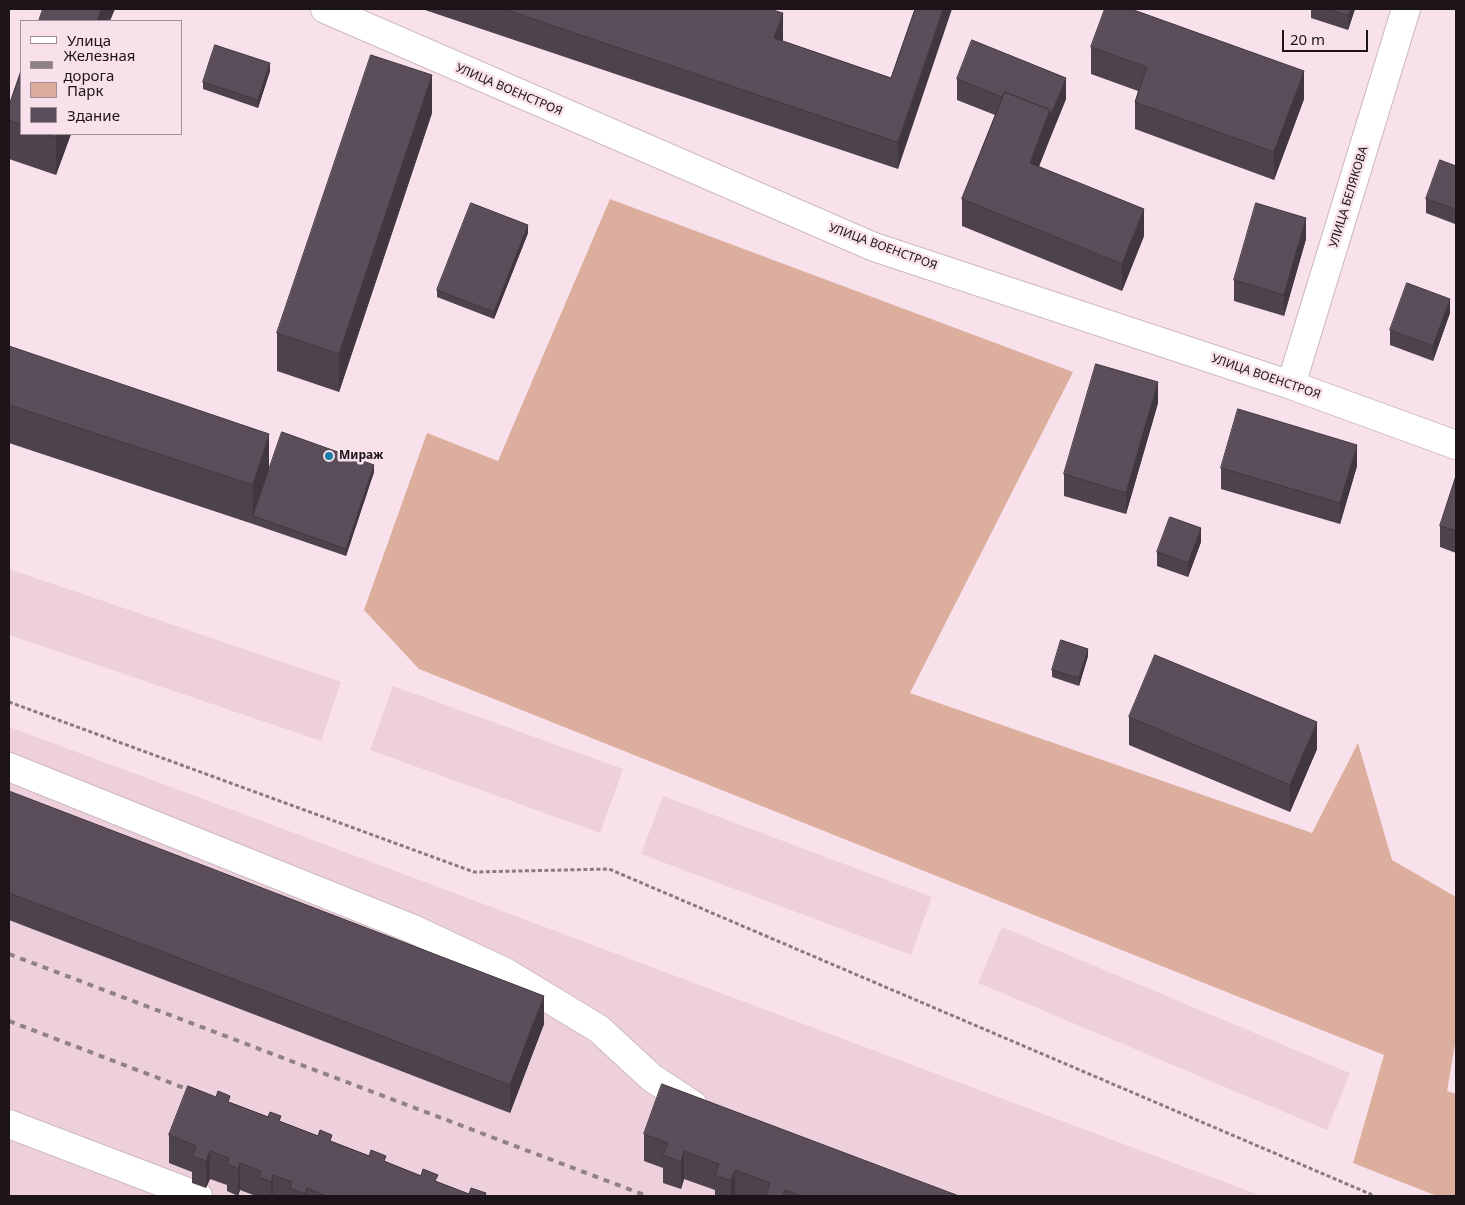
<!DOCTYPE html>
<meta charset="utf-8">
<style>
body{margin:0}
#map{position:relative;width:1465px;height:1205px;overflow:hidden;background:#f8e1ea;font-family:"Noto Sans",sans-serif}
canvas{display:block}
.frame{position:absolute;inset:0;border:10px solid #1c1418;pointer-events:none}
.legend{position:absolute;left:20px;top:20px;width:162px;height:115px;box-sizing:border-box;background:#f8e1ea;border:1px solid #a08f96;margin:0;padding:6px 9px;list-style:none;font-size:15px;color:#1c1418}
.legend li{display:flex;align-items:center;gap:10px;height:25px}
.legend b{width:25px;border:1px solid #a08f96}
.scale{position:absolute;left:1282px;top:30px;width:86px;height:22px;box-sizing:border-box;border:2px solid #1c1418;border-top:0;padding-left:6px;font-size:15px;line-height:18px;white-space:nowrap;color:#1c1418;-webkit-text-stroke:4px #f8e1ea;paint-order:stroke}
</style>
<div id="map">
<canvas width="1465" height="1205"></canvas>
<div class="frame"></div>
<ul class="legend">
<li><b style="height:6px;background:#fff"></b>Улица</li>
<li><b style="height:6px;background:#908087"></b>Железная дорога</li>
<li><b style="height:14px;background:#dbae9e"></b>Парк</li>
<li><b style="height:14px;background:#5b4e5a"></b>Здание</li>
</ul>
<div class="scale">20 m</div>
</div>
<script>
const context = document.querySelector('canvas').getContext('2d');
context.lineJoin = 'round';
function fill(path, color) { context.fillStyle = color; context.fill(path, 'evenodd'); }
function trace(path, color, width, dash) { context.strokeStyle = color; context.lineWidth = width; context.lineCap = dash ? 'butt' : 'round'; context.setLineDash(dash || []); context.stroke(path); }
function drawText(font, color, halo, rows, align = 'center') {
  context.font = font + ' "Noto Sans",sans-serif'; context.lineWidth = 5; context.setLineDash([]); context.textBaseline = 'middle'; context.strokeStyle = halo; context.fillStyle = color; for (const [text, x, y, turn = 0] of rows) {
    context.save(); context.translate(x, y); context.rotate((+turn || 0) * Math.PI / 180); context.textAlign = isNaN(turn) ? turn : align; if (halo) context.strokeText(text, 0, 0); context.fillText(text, 0, 0); context.restore();
  }
}
const built = new Path2D(`
 M9 569 341 682 321 741 9 635Z
 M393 686 623 769 600 833 370 750Z
 M9 727 217 804 1262 1196H9Z
 M663 796 932 897 911 955 641 854Z
 M1002 927 1350 1073 1327 1130 978 983Z`);
const green = new Path2D(`
 M610 199 1073 372 910 693 1312 833 1358 743 1392 860 1456 897V1038L1447 1091 1456 1094V1196H1437L1353 1163 1384 1055 419 669 364 610 427 433 498 461Z`);
const path = new Path2D(`
 M9 702 474 872 609 869 1375 1196`);
const minor = new Path2D(`
 M325 9 874 247 1291 385 1456 445
 M1291 385 1406 9
 M9 767 413 929 505 972 599 1029 652 1078 693 1105
 M9 1124 198 1196`);
const rail = new Path2D(`
 M9 954 647 1196
 M9 1021 200 1094`);
const wall = new Path2D(`
 M422 9H769L783 41 891 78 915 9 898 169Z
 M1311 9H1355L1348 30 1311 18Z
 M1091 47 1304 99 1274 180 1135 129V102L1138 91 1091 74Z
 M21 71V134H71L56 175 9 159V106Z
 M270 71 258 108 203 89V82Z
 M957 79 1066 99 1039 166 1144 236 1122 291 962 226V199L995 115 957 100Z
 M432 113 339 392 277 371V333Z
 M1456 166 1455 224 1426 213V199Z
 M528 233 494 319 437 297V290Z
 M1306 239 1284 316 1234 301V280Z
 M1450 313 1433 361 1390 345V330Z
 M9 346 269 470 374 472 346 556 253 524 9 443Z
 M1158 403 1126 514 1064 496V474Z
 M1357 466 1340 524 1221 489V468Z
 M1456 476V553L1440 547V526Z
 M1201 542 1188 577 1157 566V552Z
 M1088 656 1079 686 1052 677V670Z
 M1129 717 1317 749 1290 812 1129 745Z
 M9 791 544 1024 510 1113 9 920Z
 M230 1102 469 1194 486 1196H256L240 1190 238 1196 227 1191V1185L210 1179 206 1188 192 1183V1172L169 1163V1135Z
 M644 1134 959 1196H715V1190L684 1179 681 1189 663 1183V1168L644 1161Z`);
const shadedWall = new Path2D(`
 M101 9H115L110 21H97Z
 M943 9H952L898 169V142Z
 M1351 9H1355L1348 30V15Z
 M783 13V41L774 66V38Z
 M270 63V71L258 108V100Z
 M1304 71V99L1274 180V152Z
 M432 75V113L339 392V354Z
 M1066 78V99L1050 138V117Z
 M1050 110V138L1030 190V163Z
 M57 134H71L56 175V137Z
 M1456 206V221L1455 224V209Z
 M1144 209V236L1122 291V264Z
 M1306 218V239L1284 316V295Z
 M528 225V233L494 319V312Z
 M1450 299V313L1433 361V346Z
 M1158 382V403L1126 514V493Z
 M269 434V472L253 516V485Z
 M1357 445V466L1340 524V503Z
 M374 465V472L346 556V549Z
 M1201 528V542L1188 577V563Z
 M1088 649V656L1079 686V678Z
 M1317 722V749L1290 812V785Z
 M544 996V1024L510 1113V1085Z
 M210 1151V1179L206 1188V1161Z
 M684 1151V1179L681 1189V1162Z
 M240 1163V1190L238 1196V1169Z
 M735 1170V1196H731V1181Z
 M273 1175V1196H271V1182Z
 M307 1188V1196H305V1194Z`);
const building = new Path2D(`
 M43 9H101L97 21H39Z
 M504 9H769L783 13 774 38 891 78 915 9H943L898 142Z
 M1105 9H1131L1304 71 1274 152 1135 102 1147 67 1091 47Z
 M1327 9H1351L1348 15Z
 M972 40 1066 78 1050 117V110L1005 92 1002 97 957 79Z
 M215 45 270 63 258 100 203 82Z
 M371 55 432 75 339 354 277 333Z
 M21 71V125L9 120V106Z
 M1005 92 1050 110 1030 163 1144 209 1122 264 962 199Z
 M47 134H57L56 137Z
 M1440 160 1456 166V206L1455 209 1426 199Z
 M471 203 528 225 494 312 437 290Z
 M1256 203 1306 218 1284 295 1234 280Z
 M1407 283 1450 299 1433 346 1390 330Z
 M9 346 269 434 253 485 9 405Z
 M1096 364 1158 382 1126 493 1064 474Z
 M1238 409 1357 445 1340 503 1221 468Z
 M282 432 374 465 346 549 253 516Z
 M1456 476V531L1440 526Z
 M1170 517 1201 528 1188 563 1157 552Z
 M1061 640 1088 649 1079 678 1052 670Z
 M1155 655 1317 722 1290 785 1129 717Z
 M9 791 544 996 510 1085 9 893Z
 M662 1084 959 1196H802L785 1190 783 1196H772L766 1194 770 1183 735 1170 731 1181 715 1175 719 1164 684 1151 681 1162 663 1155 668 1143 644 1134Z
 M188 1086 216 1097 218 1091 230 1096 228 1102 268 1117 270 1112 281 1116 279 1121 318 1136 320 1130 332 1135 330 1141 369 1156 371 1150 386 1156 384 1161 421 1176 423 1169 438 1175 435 1181 469 1194 471 1188 486 1193 485 1196H326L307 1188 305 1194 290 1188 292 1182 273 1175 271 1182 259 1177 261 1171 240 1163 238 1169 227 1164 229 1158 210 1151 206 1161 192 1156 196 1146 169 1135Z`);
const markers = [
 [329,456,5,"#167ea8"]
];
const streetNames = [
 ["УЛИЦА ВОЕНСТРОЯ",509,90,23],
 ["УЛИЦА БЕЛЯКОВА",1349,197,-73],
 ["УЛИЦА ВОЕНСТРОЯ",883,247,20],
 ["УЛИЦА ВОЕНСТРОЯ",1266,377,19]
];
const poiNames = [
 ["Мираж",339,456]
];
fill(built, '#edd0dc');
fill(green, '#dbae9e');
trace(minor, '#ceb9c1', 30);
trace(path, '#897a80', 3, [4, 2.5]);
trace(minor, '#fff', 28);
trace(rail, '#908087', 4, [6, 6]);
fill(wall, '#4e434d');
fill(shadedWall, '#40373f');
fill(building, '#5b4e5a');
trace(building, '#40373f', 1);
for (const [x, y, r, color] of markers) { const dot = new Path2D(); dot.arc(x, y, r, 0, 2 * Math.PI); context.fillStyle = color; context.fill(dot); trace(dot, '#f8e1ea', 2); }
drawText('12px', '#1c1418', '#f8e1ea', streetNames);
drawText('bold 12px', '#1c1418', '#f8e1ea', poiNames, 'left');
</script>
